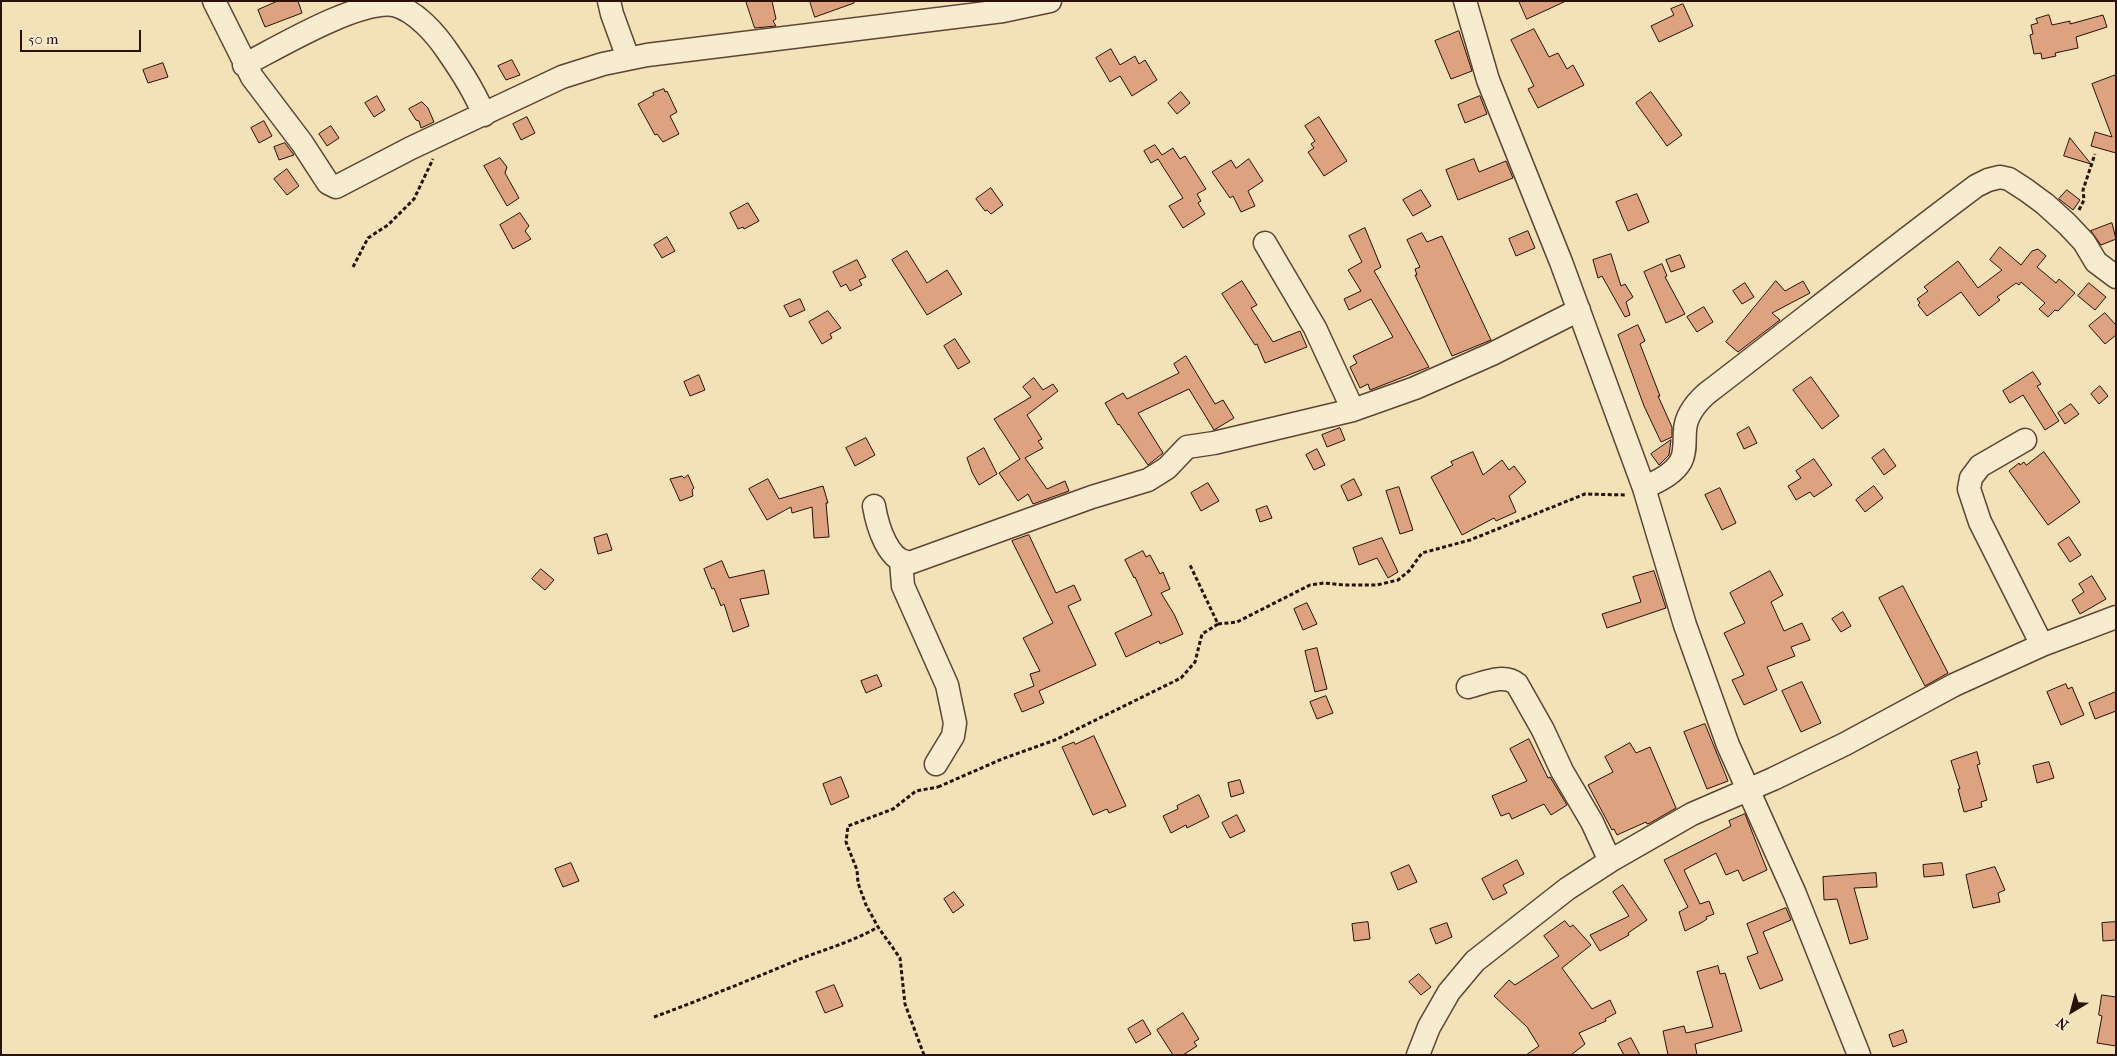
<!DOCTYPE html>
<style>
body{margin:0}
#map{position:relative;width:2117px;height:1056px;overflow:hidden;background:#f3e1b7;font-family:"IM FELL French Canon",serif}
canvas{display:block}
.frame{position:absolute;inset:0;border:2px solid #2b1007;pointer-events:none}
.north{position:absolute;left:2047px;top:986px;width:50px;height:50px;-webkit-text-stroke:4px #f7ecd0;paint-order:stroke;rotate:217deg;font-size:14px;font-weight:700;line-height:20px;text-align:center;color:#2b1007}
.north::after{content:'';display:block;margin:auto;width:18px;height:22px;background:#2b1007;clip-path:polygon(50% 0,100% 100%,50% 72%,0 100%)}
.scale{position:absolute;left:20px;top:30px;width:121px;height:22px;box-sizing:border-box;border:2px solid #2b1007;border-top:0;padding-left:6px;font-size:15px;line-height:18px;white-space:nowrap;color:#2b1007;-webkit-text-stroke:4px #f7ecd0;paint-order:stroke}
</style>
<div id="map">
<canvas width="2117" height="1056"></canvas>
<div class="frame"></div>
<div class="north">N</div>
<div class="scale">50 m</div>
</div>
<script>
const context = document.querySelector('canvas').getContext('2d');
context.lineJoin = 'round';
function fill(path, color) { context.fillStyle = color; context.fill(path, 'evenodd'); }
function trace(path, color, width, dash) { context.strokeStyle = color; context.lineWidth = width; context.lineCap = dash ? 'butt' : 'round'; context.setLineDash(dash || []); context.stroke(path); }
const building = new Path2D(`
 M278 1H298L302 13 265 27 258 10Z
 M746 1H772L776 19 773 21 776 26 755 28Z
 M810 1H854V3L815 17Z
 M1519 1H1566L1527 19Z
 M1683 4 1693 26 1659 42 1651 26 1674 15 1671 9Z
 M2049 15 2052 25 2070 21V24L2103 15 2107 27 2076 37 2078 48 2055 53 2056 56 2042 59 2041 53 2034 54 2030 35 2033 34 2031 25 2038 23 2036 19Z
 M1534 29 1549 57 1558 53 1567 69 1573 65 1584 85 1538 108 1528 89 1534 86 1511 40Z
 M1459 31 1472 71 1451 79 1435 41Z
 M1111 49 1120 65 1135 56 1139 64 1145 60 1157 80 1132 96 1120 76 1110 82 1096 58Z
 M512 60 520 75 506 80 498 66Z
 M163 63 168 77 148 83 143 70Z
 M2116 75V153L2091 146 2095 132 2112 137 2092 84Z
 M664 89 665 92 667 91 677 112 670 116 679 134 663 142 657 134 655 135 638 104 654 95 653 93Z
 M1181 92 1190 103 1177 114 1168 103Z
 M1651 92 1682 135 1667 146 1636 103Z
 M377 96 385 110 374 117 365 103Z
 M1480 96 1487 114 1465 123 1458 105Z
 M422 102 428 108 434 122 421 128 419 121 416 120 409 109Z
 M527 117 535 133 521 140 513 124Z
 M1319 117 1347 161 1324 176 1308 152 1314 148 1311 144 1315 141 1305 126Z
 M264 121 272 136 259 143 251 128Z
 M331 126 339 138 327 146 319 134Z
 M2070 138 2091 164 2064 156Z
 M285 143 294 155 279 160 274 147Z
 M1155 145 1162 155 1173 148 1180 159 1185 156 1206 189 1197 194 1201 201 1198 203 1205 214 1183 228 1169 206 1183 198 1158 159 1151 163 1144 151Z
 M500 158 507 167 505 173 519 198 507 206 484 166Z
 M1249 159 1263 181 1248 191 1255 206 1241 212 1233 196 1230 198 1212 172 1231 160 1236 168Z
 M1474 159 1479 172 1506 161 1513 178 1458 200 1446 170Z
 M287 169 299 186 287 195 274 179Z
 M991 188 1003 205 991 214 987 210 985 211 976 199Z
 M1421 190 1431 206 1413 216 1403 200Z
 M2067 190 2080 200 2073 210 2059 199Z
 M1637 194 1649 222 1628 231 1616 202Z
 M748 203 759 221 744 229 743 227 738 229 730 213Z
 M520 213 529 226 525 231 531 239 513 249 500 225Z
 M2112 223 2116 239 2101 245 2091 231Z
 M1365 228 1381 267 1374 271 1429 367 1370 390 1368 384 1360 388 1350 367 1357 363 1353 356 1393 337 1371 299 1349 310 1344 299 1361 291 1348 270 1362 262 1349 236Z
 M1528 231 1535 248 1516 256 1509 239Z
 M1422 233 1427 242 1442 236 1491 340 1452 356 1415 275H1417L1415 269 1420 267 1407 240Z
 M667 237 675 251 662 258 654 245Z
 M2000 247 2021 265 2032 251 2038 249 2046 256 2037 267 2056 283 2059 279 2075 293 2058 311 2055 310 2048 317 2039 309 2045 303 2021 282 2019 285 2016 283 1997 297 2000 300 1979 316 1961 292 1927 316 1918 305 1920 303 1917 299 1928 291 1924 287 1958 261 1978 288 2002 270 1990 260Z
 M907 251 927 283 947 270 962 294 927 315 892 260Z
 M1611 254 1621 286 1625 284 1633 297 1626 302 1630 315 1625 317 1602 276 1598 278 1593 260Z
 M1680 255 1685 267 1671 272 1666 260Z
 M857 260 866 277 859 280 862 285 850 291 846 284 841 287 833 272Z
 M1662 264 1667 276 1665 277 1685 314 1666 323 1644 272Z
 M1242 281 1257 305 1251 308 1273 342 1300 331 1307 347 1265 363 1257 344 1255 345 1222 294Z
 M1776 281 1785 291 1803 281 1810 293 1772 313 1780 320 1738 352 1726 342Z
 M1745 283 1754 297 1742 304 1733 291Z
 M2089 283 2106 297 2095 310 2078 296Z
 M800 299 805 310 790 317 784 306Z
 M1704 307 1713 322 1697 332 1687 317Z
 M828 311 841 328 830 334 832 338 822 344 809 322Z
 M2105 313 2116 325V335L2105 344 2089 326Z
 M1638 325 1645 341 1640 344 1660 396H1658L1672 427V437L1661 442 1644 406 1618 335Z
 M955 339 970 362 958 369 944 346Z
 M1186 356 1215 404 1223 400 1234 418 1214 430 1189 389 1138 413 1163 453 1148 465 1119 424 1118 425 1105 403 1123 393 1127 399 1179 373 1174 364Z
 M2033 372 2041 384 2037 386 2059 421 2045 430 2023 395 2010 403 2003 391Z
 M699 375 705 390 690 396 684 382Z
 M1811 377 1839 416 1822 429 1793 390Z
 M1034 378 1043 390 1053 384 1058 391 1027 415 1042 439 1038 441 1043 448 1025 458 1047 489 1065 481 1069 491 1033 504 1028 494 1018 501 999 473 1020 459 994 419 1031 397 1023 387Z
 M2100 386 2108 396 2099 404 2091 394Z
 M2071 404 2079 414 2065 424 2058 413Z
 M1749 427 1757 443 1744 449 1737 434Z
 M1340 428 1345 440 1327 447 1322 435Z
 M866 438 875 455 855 466 846 448Z
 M1671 440 1669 455 1659 465 1651 454Z
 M984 448 997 474 979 485 972 472 967 458Z
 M1317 449 1325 465 1314 470 1306 455Z
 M1884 449 1896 466 1884 475 1872 458Z
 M1473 452 1483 475 1502 460 1509 470 1514 466 1526 482 1509 496 1516 512 1496 521 1494 518 1462 535 1431 477 1453 465 1451 462Z
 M2044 452 2080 502 2048 525 2009 471 2019 463 2020 465 2024 462 2026 465Z
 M1814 459 1832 485 1814 497 1810 492 1796 500 1788 486 1801 478 1796 471Z
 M688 475 694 488 692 490 693 496 680 501 670 479 682 476 684 478Z
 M768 479 779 499 823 486 828 503H826L829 537 814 538 812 507 792 513 791 507 767 520 749 489Z
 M1354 479 1362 495 1348 501 1341 486Z
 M1208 483 1219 501 1201 511 1191 493Z
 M1874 486 1883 498 1865 512 1856 500Z
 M1399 487 1413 530 1400 534 1386 491Z
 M1720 488 1736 523 1722 530 1705 495Z
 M1267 506 1272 518 1260 522 1256 510Z
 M607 534 612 550 598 554 594 538Z
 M1029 535 1056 593 1074 585 1081 600 1068 606 1096 665 1039 691 1044 703 1022 712 1014 694 1034 686 1030 674 1040 671 1023 638 1053 623 1012 541Z
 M2069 537 2081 555 2070 562 2058 544Z
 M1382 538 1398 572 1388 578 1377 558 1359 565 1353 548Z
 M1143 551 1146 557 1150 555 1160 574 1163 572 1170 589 1161 593 1174 614 1183 634 1160 644 1159 641 1126 657 1115 633 1152 615 1135 577 1134 578 1125 560Z
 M722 561 729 578 764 570 769 594 740 599 749 626 733 632 724 604 721 606 714 588 712 589 704 569Z
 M541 569 554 580 545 590 532 579Z
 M1654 571 1666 608 1607 628 1602 614 1641 602 1633 577Z
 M1770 571 1783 595 1771 602 1784 631 1802 623 1810 640 1791 647 1795 656 1767 667 1777 690 1744 705 1732 680 1744 675 1724 633 1745 623 1730 593Z
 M2092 576 2106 599 2080 614 2072 600 2084 592 2079 584Z
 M1903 586 1948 673 1925 686 1879 598Z
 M1307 603 1317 624 1303 630 1294 609Z
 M1843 612 1851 626 1841 632 1832 619Z
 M1317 648 1327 689 1315 692 1305 651Z
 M877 675 882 686 866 693 861 681Z
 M1802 682 1821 723 1801 732 1782 691Z
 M2066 684 2068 689 2072 687 2084 715 2061 725 2047 692Z
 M2116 692V711L2095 719 2089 703Z
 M1326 696 1333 713 1317 719 1310 702Z
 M1705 724 1728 781 1707 789 1684 732Z
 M1094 736 1126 806 1109 813 1107 809 1093 815 1062 747 1074 742 1075 744Z
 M1529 739 1548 778 1550 777 1567 805 1551 815 1544 804 1512 819 1509 813 1501 816 1492 796 1527 781 1510 749Z
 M1630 743 1636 753 1650 747 1676 808 1650 823 1647 824 1646 822 1617 835 1614 829 1612 830 1588 785 1613 772 1605 757Z
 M1977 752 1980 764 1977 765 1987 800 1981 802 1982 807 1964 812 1958 789H1960L1951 761Z
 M2049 762 2054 778 2037 783 2033 766Z
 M841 777 849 797 831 805 823 784Z
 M1240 780 1244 793 1231 797 1228 783Z
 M1199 795 1209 817 1187 828 1186 825 1171 833 1163 816 1178 809 1177 806Z
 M1745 814 1767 870 1743 881 1738 870 1726 875 1716 853 1684 870 1700 904 1709 901 1714 914 1706 917 1707 919 1701 923 1685 931 1679 912 1688 907 1664 860 1731 826 1729 821Z
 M1237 815 1245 831 1230 838 1222 823Z
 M1517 860 1524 874 1503 885 1507 893 1493 900 1482 879Z
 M571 863 579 881 563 887 555 869Z
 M1942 863 1944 875 1924 877 1923 865Z
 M1409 865 1417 882 1398 890 1391 873Z
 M1995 867 2005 890 1998 893 2000 902 1973 908 1966 875Z
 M1876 873 1877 887 1854 888 1868 939 1850 944 1837 899 1824 900 1823 877Z
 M1623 885 1647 920 1628 933 1629 935 1600 951 1590 935 1629 916 1613 892Z
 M954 892 964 905 953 913 944 899Z
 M1786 908 1791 920 1763 932 1783 980 1760 989 1747 957 1758 953 1747 924Z
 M1565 921 1570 927 1573 925 1591 945 1562 968 1592 1009 1610 1000 1616 1013 1605 1019 1606 1021 1579 1033 1585 1044 1571 1055H1526L1539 1046 1527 1027 1494 996 1509 980 1515 985 1559 956 1544 936Z
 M1368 922 1370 939 1354 941 1352 924Z
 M2116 922V940L2103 941 2102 923Z
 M1447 923 1452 937 1436 944 1430 929Z
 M1718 966 1720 974 1725 973 1742 1031 1695 1044 1697 1055H1668L1663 1031 1684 1026 1686 1033 1713 1027 1697 972Z
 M1419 974 1431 987 1421 995 1409 982Z
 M834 985 843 1006 825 1013 816 992Z
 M2102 995 2116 997V1046L2097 1043 2102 1016 2099 1015Z
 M1183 1013 1199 1039 1194 1042 1197 1046 1183 1055H1173L1157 1030Z
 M1143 1020 1151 1034 1136 1043 1128 1029Z
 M1903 1030 1907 1042 1893 1047 1889 1035Z
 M1631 1038 1640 1055H1624L1618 1044Z`);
const path = new Path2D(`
 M2079 210 2084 200 2083 190 2095 154
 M353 267 368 238 388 225 414 199 433 159
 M1218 624 1237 622 1310 585 1324 583 1344 585H1377L1398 580 1409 571 1422 553 1470 540 1585 494 1626 495
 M938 787 1002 759 1055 740 1181 678 1195 662 1202 634 1218 624 1189 563
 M654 1017C703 999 752 979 800 959 826 949 854 941 878 927
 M924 1055 905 1004 900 958 878 927 866 905 858 883 857 870 846 842 848 826 893 809 916 791 938 787`);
const minor = new Path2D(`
 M214 1 252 77 302 143 328 183 336 187 411 148 562 77 603 64 647 55 1003 11 1050 1
 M609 1 612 14 628 58
 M1465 1 1488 80 1561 262 1644 488 1685 625 1728 745 1795 894 1859 1055
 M244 65C279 47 357 0 394 5 416 11 436 34 448 52 462 72 475 92 484 115
 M1265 243 1315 328 1353 410
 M2025 440 1980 466 1971 478 1969 489 1980 522 2042 645
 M1644 488C1657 481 1673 475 1681 461 1686 451 1684 441 1685 430 1686 415 1695 404 1706 394 1796 325 1885 254 1976 186L1988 180 2000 177 2009 179 2026 190 2045 204 2067 224 2084 242 2096 262 2116 277
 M874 506C877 524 888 565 912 562L1092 497 1148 480 1167 468 1187 447 1214 443 1353 410 1415 388 1492 354 1579 310
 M901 561 903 586 947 685 955 723 953 736 936 764
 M1468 687C1484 683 1504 673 1517 684L1543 730 1562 771 1592 822 1610 861
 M1418 1055 1429 1027 1449 992 1475 961 1567 889 1610 861 1692 814 1773 779 1845 744 1954 685 2042 645 2116 617`);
fill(building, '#dda280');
trace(building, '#2b1007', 1);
trace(minor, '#5d4433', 25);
trace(path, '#2b1007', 3, [4, 2.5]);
trace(minor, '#f7ecd0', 22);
</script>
